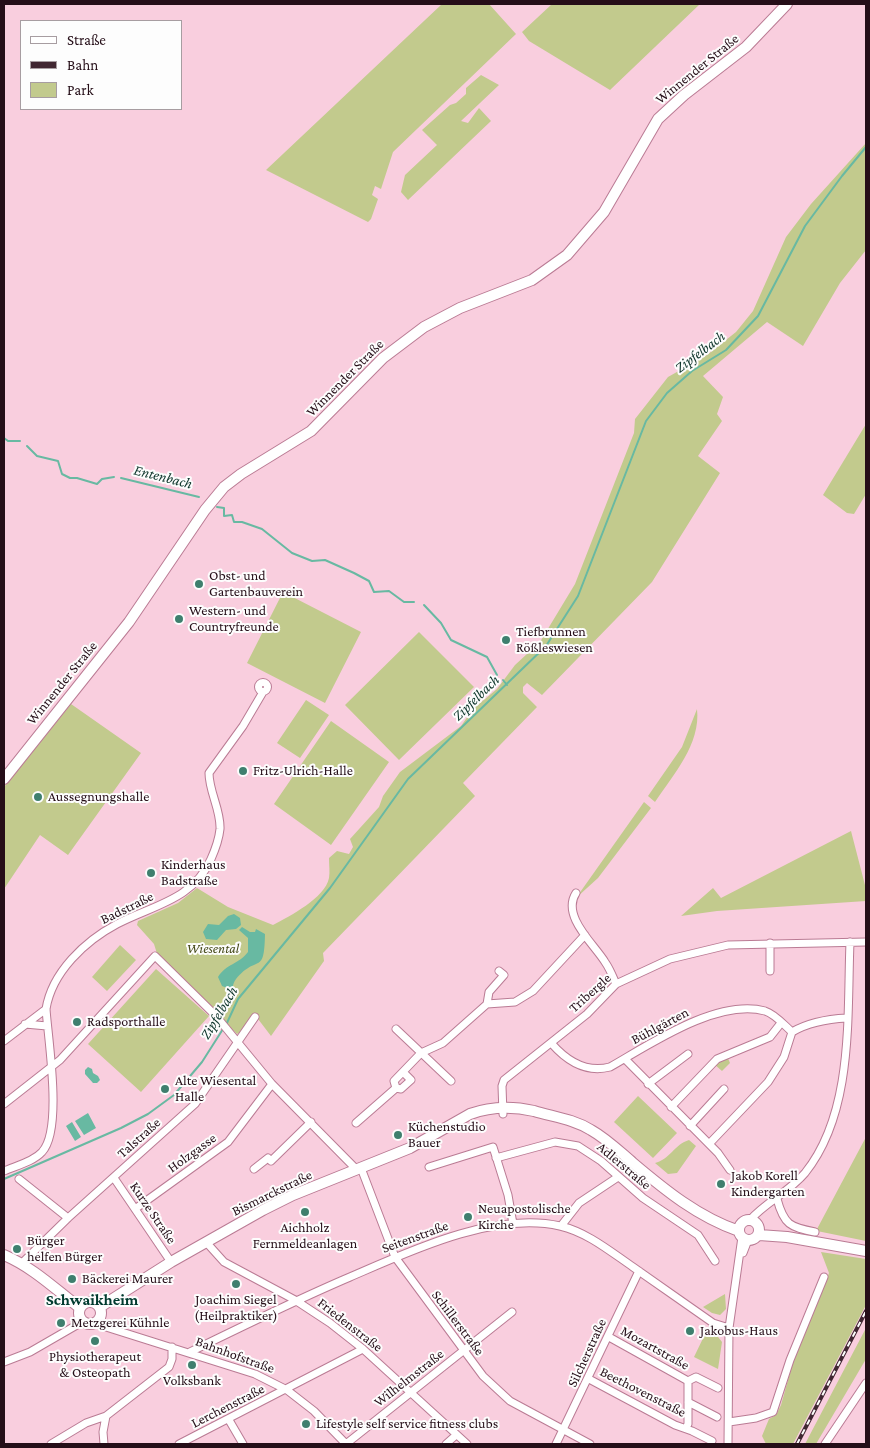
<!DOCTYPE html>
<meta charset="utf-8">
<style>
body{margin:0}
#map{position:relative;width:870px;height:1448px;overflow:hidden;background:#f9cede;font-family:"Crimson Pro",serif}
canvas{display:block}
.frame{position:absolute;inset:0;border:5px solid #250e18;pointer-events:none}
.legend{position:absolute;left:20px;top:20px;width:162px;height:90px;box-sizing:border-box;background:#fdfdfd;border:1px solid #a79da1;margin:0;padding:6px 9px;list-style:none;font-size:15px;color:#250e18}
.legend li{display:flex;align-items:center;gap:10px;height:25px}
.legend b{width:25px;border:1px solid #a79da1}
</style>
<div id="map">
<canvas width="870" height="1448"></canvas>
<div class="frame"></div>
<ul class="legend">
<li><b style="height:6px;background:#fff"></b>Straße</li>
<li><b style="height:6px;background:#412732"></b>Bahn</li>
<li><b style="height:14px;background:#c2ca8d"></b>Park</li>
</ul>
</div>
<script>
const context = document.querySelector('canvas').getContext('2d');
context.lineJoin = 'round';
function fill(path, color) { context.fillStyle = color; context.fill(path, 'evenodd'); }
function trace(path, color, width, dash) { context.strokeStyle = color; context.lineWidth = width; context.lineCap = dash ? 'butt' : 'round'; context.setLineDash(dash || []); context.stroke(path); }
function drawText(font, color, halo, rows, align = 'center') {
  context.font = font + ' "Crimson Pro",serif'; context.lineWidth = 4; context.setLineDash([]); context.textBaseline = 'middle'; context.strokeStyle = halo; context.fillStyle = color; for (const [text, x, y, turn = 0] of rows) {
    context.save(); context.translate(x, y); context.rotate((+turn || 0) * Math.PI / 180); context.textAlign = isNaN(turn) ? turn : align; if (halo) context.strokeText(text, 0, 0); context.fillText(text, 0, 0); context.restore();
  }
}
const green = new Path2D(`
 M442 4H489L516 34 393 152 381 189 375 186 372 195 378 199 371 219 368 222 266 170Z
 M552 4H700L610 90 529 41 522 32Z
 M481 75 499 85 461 121 468 123 479 108 491 121 408 200 401 192 405 175 437 145 422 130 450 105 456 103 466 94V88Z
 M866 143V250L840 283 803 346 767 322 703 376 723 397 717 414 722 421 698 456 720 473 652 582 542 695 527 683 523 687V693L537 707 463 783 475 796 323 953 324 961 271 1036 255 1015 243 1030 237 1034 158 957 154 944 137 925 138 921 178 903 197 888 228 907 273 925C290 916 325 898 329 878 330 872 329 865 329 858L337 851 349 854 353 847 350 839 379 807 383 796 400 772 461 726 473 709 497 689 515 665 540 642 575 584 634 433 635 419 668 377 707 355 736 332 753 311 786 237 811 204Z
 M866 424V494L854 514 847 513 823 495Z
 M283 592 361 632 325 703 247 663Z
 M419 632 474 687 399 760 345 705Z
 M306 700 329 715 300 758 277 743Z
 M71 704 141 753 68 855 40 835 4 889V787Z
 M697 709C701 744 673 775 655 802L648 796 682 747Z
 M331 721 389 762 331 845 274 804Z
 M644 802 651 808 598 878 576 898Z
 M851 831 866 889V901L717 911 681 916 713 888 721 898Z
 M120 945 136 960 107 991 92 977Z
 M156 969 209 1016 141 1092 88 1044Z
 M727 1056 730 1063 722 1071 714 1064Z
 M638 1096 677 1133 653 1158 614 1122Z
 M866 1137V1241L817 1231V1229Z
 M689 1140 696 1146 677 1173 668 1174 655 1163C669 1160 675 1144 689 1140Z
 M821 1252 866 1259V1305L793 1444H766L762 1436 769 1419 776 1415 781 1405 793 1362 829 1273Z
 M725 1294 726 1309 720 1315 712 1313 703 1307Z
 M866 1328V1359L816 1444H805Z
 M707 1330 715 1333 722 1342 718 1369 694 1357Z`);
const water = new Path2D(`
 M234 914 240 918 241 925 236 929 226 930 217 940 206 939 203 932 208 924 219 925 228 916Z
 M242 927 250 932H255L256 929 265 934C264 977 258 953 236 979 232 984 233 991 229 997L227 996V988L222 986 218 977C226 964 239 964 248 952V938L239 930Z
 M88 1067 92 1069 93 1073 98 1076 100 1080 97 1083H93L85 1074V1070Z
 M88 1113 96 1128 84 1135 75 1121Z
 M72 1122 81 1137 75 1141 66 1126Z`);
const stream = new Path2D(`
 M4 438 8 441H20
 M27 446 37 456 58 461 62 474 70 478H77L97 484 102 479 114 477
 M121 478 199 497
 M217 507 224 508V516L232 515 234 522H242L262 529 292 553 312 561 325 560 354 573 369 581 374 592 389 591 404 602H414
 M424 605 441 623 451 640 487 657 497 675
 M503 680 507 685
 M226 1025 238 999 330 888 408 779 546 646 578 596 646 421 667 393 692 371 726 350 758 316 805 226 842 176 866 147
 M4 1179 121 1128 148 1114 174 1095 202 1062 223 1029`);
const street = new Path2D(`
 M258.5 687a4.5 4.5 0 1 1 9 0a4.5 4.5 0 1 1-9 0Z
 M576 893C561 916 594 944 605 962 610 969 613 977 616 984
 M770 943V971
 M487 1004 489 992 504 975 499 971
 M25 1024 47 1026
 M396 1029 451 1081
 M792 1032C809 1022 827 1019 847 1018
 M4 1041 46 1009
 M552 1044C567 1061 587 1073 610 1067 649 1045 717 998 765 1011 775 1014 784 1025 792 1032
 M625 1059 718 1153 730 1170
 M403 1072 411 1080 401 1089 396 1088 394 1081 421 1053 443 1043 487 1004 515 1002 533 991 585 935
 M648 1084 688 1054
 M4 1104 60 1060 155 956 216 1016 272 1084 357 1170
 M671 1107 717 1059 770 1037 781 1023
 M503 1114 502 1086 504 1080 587 1014 616 984 670 959 728 945 866 942
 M356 1123 396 1088
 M690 1126 724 1089
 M709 1144 768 1082 784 1057 792 1032
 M496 1158 555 1142 578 1146 601 1161 643 1198 698 1235 715 1261
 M429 1167 493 1147 508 1195 513 1224
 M361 1168 395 1257 483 1376 510 1401 590 1444
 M254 1169 268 1158 271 1161 311 1122
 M4 1171C15 1166 33 1162 42 1152 63 1130 48 1039 46 1009 52 972 85 941 117 924 153 905 193 900 211 859 215 850 219 839 220 829 221 810 209 792 209 773L243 726 263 692
 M114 1178 171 1262
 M19 1179 68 1218
 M777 1199C784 1225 790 1227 815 1232
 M135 1209 228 1142 272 1084
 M750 1220C766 1202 789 1192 805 1173 854 1112 847 1016 850 942
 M561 1226 579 1203 618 1177
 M206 1242 224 1262 295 1300 330 1323 363 1349 467 1444
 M743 1253 748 1240
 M22 1263 68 1218 195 1104 255 1017
 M99 1321 106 1327 255 1374 287 1390 314 1411 346 1444
 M609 1337 688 1381V1424L686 1428
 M190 1352C243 1326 296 1300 350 1277 410 1251 494 1211 560 1226 587 1232 611 1252 633 1267 660 1286 686 1304 713 1323L729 1328
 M4 1362 30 1352 82 1322
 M589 1379 675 1425 692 1431 712 1441
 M688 1381 696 1377 718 1388
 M688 1402 717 1417
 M229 1420 243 1444
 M729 1422 756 1418 773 1412 790 1360 824 1277
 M51 1444 86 1423 106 1416 169 1367 172 1359V1347
 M104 1444 103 1432 106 1416
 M179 1444 363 1349
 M346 1444 512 1312
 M446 1444 455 1436
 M556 1444 639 1271
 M728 1444 729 1328 742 1237
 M825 1444 866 1383`);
const secondary = new Path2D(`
 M4 779 129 622 205 510 224 487 241 474 311 431 383 358 424 327 460 308 532 280 567 255 604 212 658 119 684 95 746 47 787 4
 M739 1230a10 10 0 1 1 20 0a10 10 0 1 1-20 0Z
 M759 1235 787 1237 866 1251
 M4 1255C34 1268 55 1289 80 1308
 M79 1313a11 11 0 1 1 22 0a11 11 0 1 1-22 0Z
 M100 1307 171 1262 263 1210 293 1195 410 1148 470 1114C492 1106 512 1106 534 1111 554 1117 573 1119 591 1130 607 1139 620 1152 633 1163 665 1190 698 1217 739 1231`);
const rail = new Path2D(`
 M797 1444 866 1311`);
const markers = [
 [199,584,5,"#3f7f6e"],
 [179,619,5,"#3f7f6e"],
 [506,640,5,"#3f7f6e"],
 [243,771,5,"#3f7f6e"],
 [38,797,5,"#3f7f6e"],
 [151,873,5,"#3f7f6e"],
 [77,1022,5,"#3f7f6e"],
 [165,1089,5,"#3f7f6e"],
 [398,1135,5,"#3f7f6e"],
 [721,1184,5,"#3f7f6e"],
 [305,1212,5,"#3f7f6e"],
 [468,1217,5,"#3f7f6e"],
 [17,1249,5,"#3f7f6e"],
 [72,1279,5,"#3f7f6e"],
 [236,1284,5,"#3f7f6e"],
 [61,1323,5,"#3f7f6e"],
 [690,1331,5,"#3f7f6e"],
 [95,1341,5,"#3f7f6e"],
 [192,1365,5,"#3f7f6e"],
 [306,1424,5,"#3f7f6e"]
];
const streetNames = [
 ["Winnender Straße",697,69,-39],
 ["Winnender Straße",345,378,-45],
 ["Winnender Straße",62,683,-51],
 ["Badstraße",127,908,-26],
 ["Tribergle",590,993,-42],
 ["Bühlgärten",660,1026,-28],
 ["Talstraße",139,1138,-42],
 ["Holzgasse",192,1153,-36],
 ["Adlerstraße",624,1166,40],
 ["Bismarckstraße",272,1193,-26],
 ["Kurze Straße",153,1213,56],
 ["Seitenstraße",415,1237,-20],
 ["Schillerstraße",458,1323,53],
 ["Friedenstraße",350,1325,38],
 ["Mozartstraße",655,1348,29],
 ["Silcherstraße",587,1353,-65],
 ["Bahnhofstraße",235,1355,20],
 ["Wilhelmstraße",409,1378,-38],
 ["Beethovenstraße",643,1392,27],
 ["Lerchenstraße",228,1406,-27]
];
const poiNames = [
 ["Obst- und",209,576],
 ["Gartenbauverein",209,592],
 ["Western- und",189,611],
 ["Countryfreunde",189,627],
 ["Tiefbrunnen",516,632],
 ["Rößleswiesen",516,648],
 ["Fritz-Ulrich-Halle",253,771],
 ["Aussegnungshalle",48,797],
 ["Kinderhaus",161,865],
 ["Badstraße",161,881],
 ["Radsporthalle",87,1022],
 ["Alte Wiesental",175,1081],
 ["Halle",175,1097],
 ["Küchenstudio",408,1127],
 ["Bauer",408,1143],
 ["Jakob Korell",731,1176],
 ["Kindergarten",731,1192],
 ["Neuapostolische",478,1209],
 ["Kirche",478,1225],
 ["Aichholz",305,1228,"center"],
 ["Fernmeldeanlagen",305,1244,"center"],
 ["Bürger",27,1241],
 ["helfen Bürger",27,1257],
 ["Bäckerei Maurer",82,1279],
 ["Joachim Siegel",236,1300,"center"],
 ["(Heilpraktiker)",236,1316,"center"],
 ["Metzgerei Kühnle",71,1323],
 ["Jakobus-Haus",700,1331],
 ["Physiotherapeut",95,1357,"center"],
 ["& Osteopath",95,1373,"center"],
 ["Volksbank",192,1381,"center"],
 ["Lifestyle self service fitness clubs",316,1424]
];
const parkNames = [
 ["Wiesental",213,949]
];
const waterNames = [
 ["Zipfelbach",700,352,-37],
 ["Entenbach",163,477,14],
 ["Zipfelbach",476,698,-44],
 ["Zipfelbach",219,1013,-59]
];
const quarterNames = [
 ["Schwaikheim",92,1300]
];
fill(green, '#c2ca8d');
fill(water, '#68b9a2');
trace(stream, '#68b9a2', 2);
trace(street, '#ba7b94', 9);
trace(secondary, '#ba7b94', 12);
trace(street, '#fff', 7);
trace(secondary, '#fff', 10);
trace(rail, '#412732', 4);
trace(rail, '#fdfdfd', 2, [5.5]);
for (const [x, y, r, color] of markers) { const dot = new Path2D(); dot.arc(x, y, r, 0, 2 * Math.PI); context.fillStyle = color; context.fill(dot); trace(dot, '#fdfdfd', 2); }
drawText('14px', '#250e18', '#fdfdfd', streetNames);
drawText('14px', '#250e18', '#fdfdfd', poiNames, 'left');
drawText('italic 14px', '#454a19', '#fdfdfd', parkNames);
drawText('italic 15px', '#0f362c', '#fdfdfd', waterNames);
drawText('bold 16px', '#003b2f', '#fdfdfd', quarterNames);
</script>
